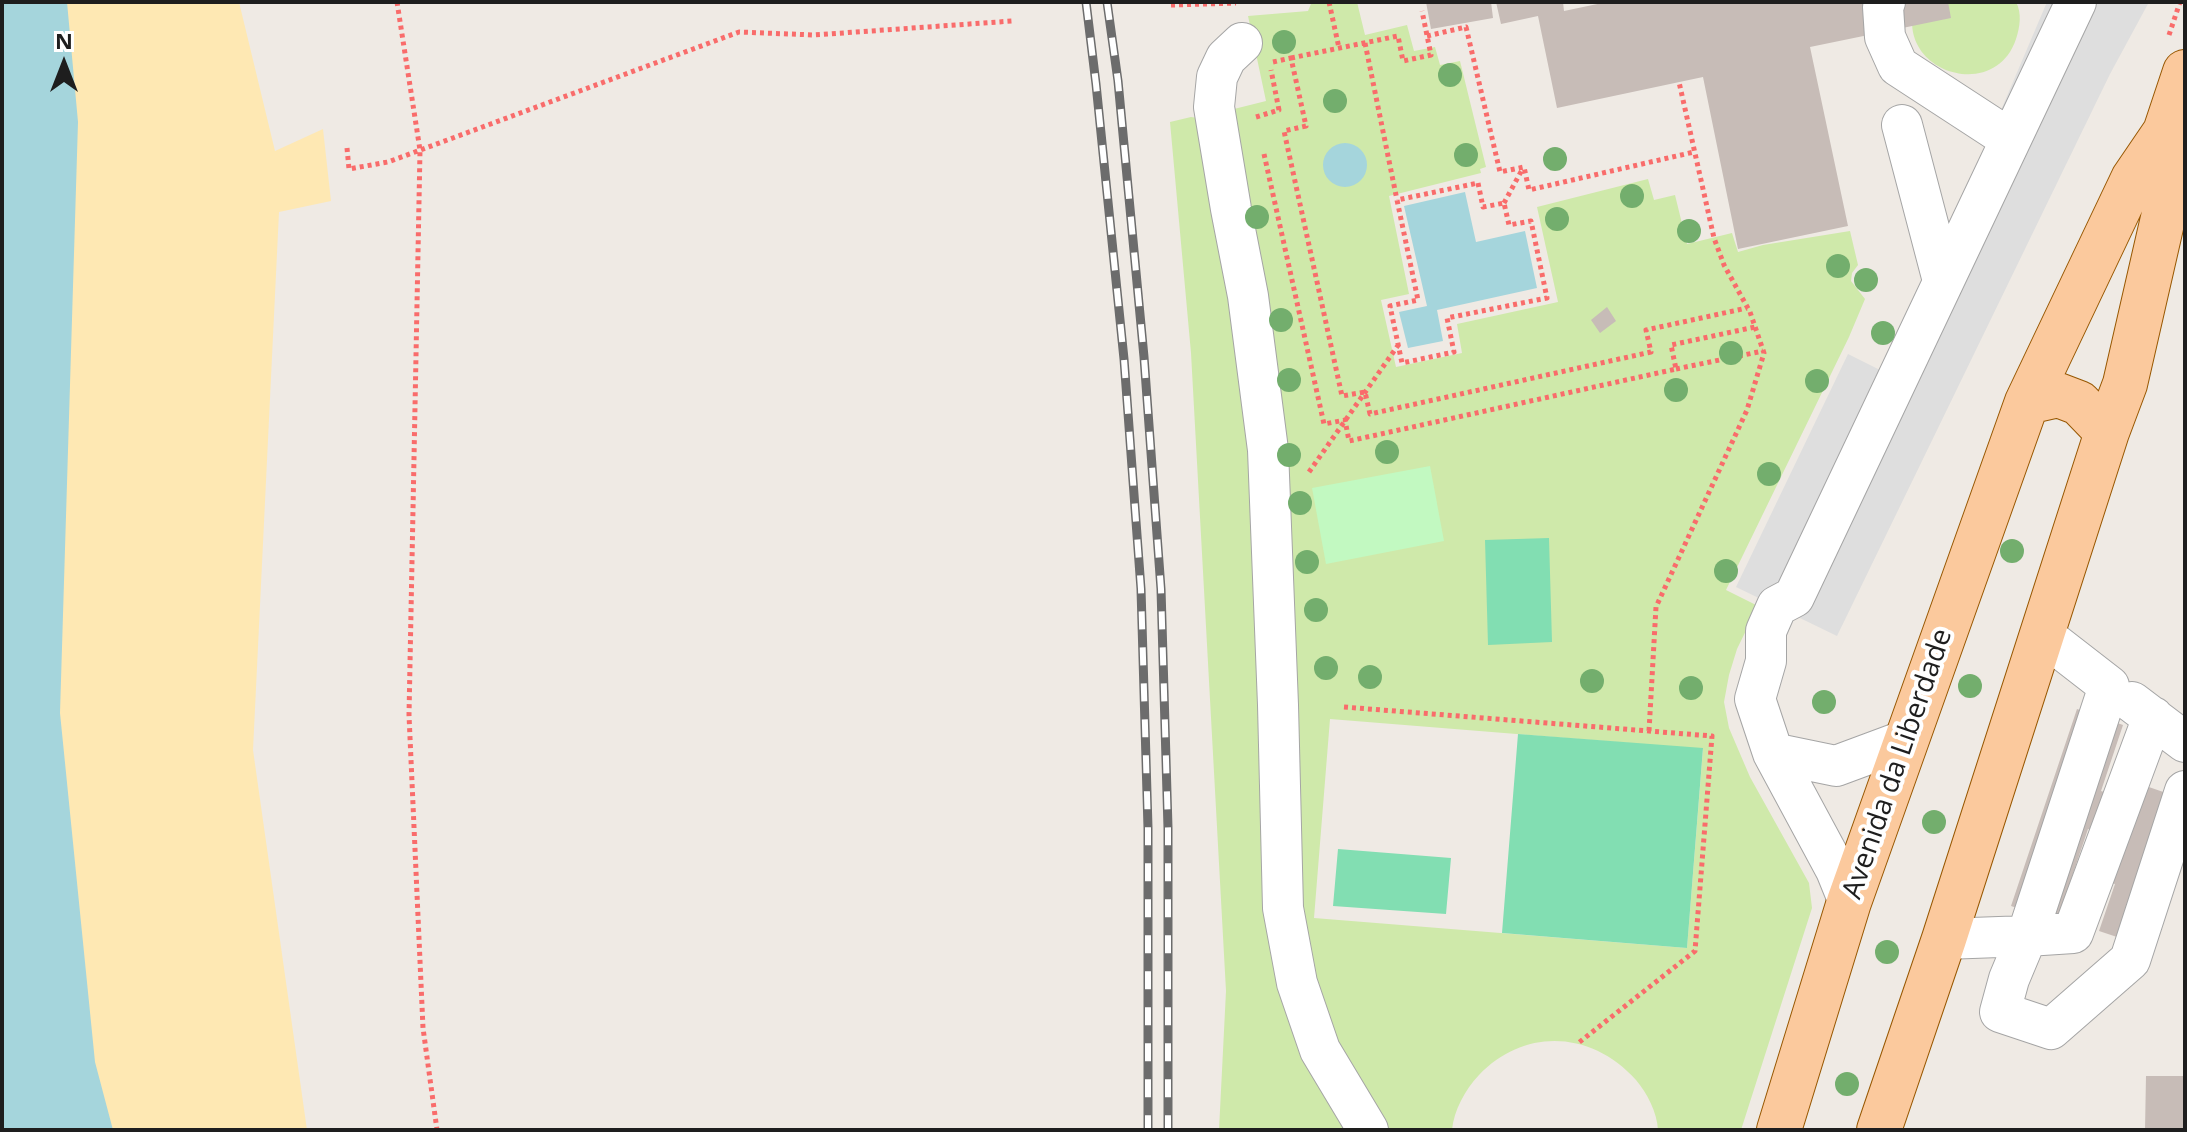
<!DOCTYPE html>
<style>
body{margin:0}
#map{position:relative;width:2187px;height:1132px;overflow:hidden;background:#efeae4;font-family:"Open Sans",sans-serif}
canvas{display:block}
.frame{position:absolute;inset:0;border:4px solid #1e1e1e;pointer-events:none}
.north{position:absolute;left:24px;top:24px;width:80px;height:80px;-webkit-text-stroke:6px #fff;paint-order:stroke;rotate:0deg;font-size:22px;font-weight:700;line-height:32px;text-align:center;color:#1e1e1e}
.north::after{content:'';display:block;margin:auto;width:28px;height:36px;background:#1e1e1e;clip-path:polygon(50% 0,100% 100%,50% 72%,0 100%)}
</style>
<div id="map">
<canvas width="2187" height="1132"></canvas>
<div class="frame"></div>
<div class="north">N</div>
</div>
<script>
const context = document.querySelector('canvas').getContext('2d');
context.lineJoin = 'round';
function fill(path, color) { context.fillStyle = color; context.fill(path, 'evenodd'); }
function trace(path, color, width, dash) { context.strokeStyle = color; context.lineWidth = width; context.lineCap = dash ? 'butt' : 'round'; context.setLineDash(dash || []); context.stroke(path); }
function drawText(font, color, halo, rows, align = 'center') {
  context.font = font + ' "Open Sans",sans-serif'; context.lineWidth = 8; context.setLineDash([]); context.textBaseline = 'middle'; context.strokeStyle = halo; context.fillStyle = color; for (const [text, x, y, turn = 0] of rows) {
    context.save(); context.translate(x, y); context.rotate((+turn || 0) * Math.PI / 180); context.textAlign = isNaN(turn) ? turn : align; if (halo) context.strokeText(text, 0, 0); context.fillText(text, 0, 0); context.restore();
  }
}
const grass = new Path2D(`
 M1323 2H1357L1365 35 1407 25 1414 51 1435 47 1440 65 1460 61 1486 167 1480 169 1481 173 1389 196 1409 294 1381 300 1396 367 1462 353 1457 324 1558 302 1537 207 1648 179 1654 200 1675 195 1687 244 1732 233 1738 252 1763 245 1850 231 1858 265 1852 273 1851 281 1865 299 1849 337 1726 590 1758 606 1737 649 1729 675 1724 702 1729 728 1750 777 1809 883 1812 908 1741 1130H1658C1657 1112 1647 1093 1636 1080 1592 1031 1525 1027 1479 1075 1465 1090 1454 1110 1452 1130H1379L1330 1053 1297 935 1226 111 1266 101 1248 16 1308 11 1311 4ZM1330 719 1703 749 1687 948 1314 918Z
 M1916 2H2016C2022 13 2020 27 2016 39 1994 105 1891 70 1916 2Z
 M1191 117 1204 119 1239 279 1277 914 1357 1130H1219L1226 991 1191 353 1170 122Z`);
const sand = new Path2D(`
 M6 2H239L275 151 323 129 331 201 279 212 253 750 307 1130H2V238Z`);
const park = new Path2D(`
 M1430 466 1444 541 1326 564 1312 488Z`);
const pitch = new Path2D(`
 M1549 538 1552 642 1488 645 1485 540Z
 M1518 734 1703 748 1687 948 1502 933Z
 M1338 849 1451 858 1446 914 1333 906Z`);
const parking = new Path2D(`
 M2047 2H2149L2110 74 1837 636 1736 587 1848 354 1880 370 1970 183Z`);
const water = new Path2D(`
 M2 2H67L78 122 60 713 95 1062 113 1130H2Z
 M1323 165a22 22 0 1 1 44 0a22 22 0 1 1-44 0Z
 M1465 192 1476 242 1525 231 1537 288 1437 310 1443 341 1408 348 1399 312 1427 306 1404 206Z`);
const building = new Path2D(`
 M1426 2H1491L1493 18 1431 29Z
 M1496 2H1563L1564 11 1607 2H1948L1951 18 1810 47 1848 226 1738 249 1703 77 1557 108 1538 16 1501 24Z
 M1607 307 1616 321 1600 333 1591 320Z
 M2077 709 2123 725 2101 791 2134 802 2143 785 2172 795 2120 938 2099 931 2115 884 2111 883 2121 840 2088 829 2057 921 2011 906Z
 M2146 1076H2185V1130H2145Z`);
const path = new Path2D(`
 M397 2 420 150 409 715 423 1028 437 1130
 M1329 2 1339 48
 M1171 5 1236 3
 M2169 35 2180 2
 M1427 36 1466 27 1500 172 1524 167 1529 190 1694 152
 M1365 43 1397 200
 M1291 58 1398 36 1403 61 1431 55 1422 11
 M1273 62 1291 58 1306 126 1284 131 1342 396 1365 392 1370 414 1651 352 1646 330 1747 308
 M1256 117 1279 110 1271 70
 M347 148 349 169 388 162 739 32 814 35 1012 21
 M1264 154 1324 424 1345 420 1349 441 1676 369 1671 345 1755 327
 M1478 183 1483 207 1504 203 1509 225 1531 221 1547 298 1447 318 1454 352 1402 363 1390 306 1418 300 1397 200Z
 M1504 203 1523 168
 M1676 369 1763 351
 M1309 472 1399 344
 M1344 707 1712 736 1695 951 1577 1044
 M1649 731 1656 607 1747 410 1764 353 1750 312 1724 265 1714 238 1679 82`);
const minor = new Path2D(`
 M1885 2 1883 7 1885 37 1898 66 2010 139
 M1242 43 1226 58 1217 77 1214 107 1231 209 1248 296 1268 450 1278 705 1283 908 1297 983 1320 1050 1368 1130
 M1902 125 1943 281
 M2132 702 2185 742
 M2153 717 2073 933 2027 936 2009 979 2000 1012 2051 1029 2130 960 2185 791
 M1773 753 1836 766 1906 740
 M1849 902 1836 870 1773 753 1755 699 1766 661V631L1777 606 1794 597 2076 2
 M1944 939 2027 936 2109 686 2042 634`);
const major = new Path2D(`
 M2027 402 2058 395 2079 403 2107 432
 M1779 1130 1849 902 2027 402 2133 179 2165 132 2185 72
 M1879 1130 1944 939 2107 432 2125 384 2169 192 2165 132`);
const rail = new Path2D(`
 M1086 2 1096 84 1124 359 1141 589 1148 828V1130
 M1107 2 1118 81 1144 357 1161 589 1168 828V1130`);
const trees = [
 [1284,42],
 [1450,75],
 [1335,101],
 [1466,155],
 [1555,159],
 [1632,196],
 [1257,217],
 [1557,219],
 [1689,231],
 [1838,266],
 [1866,280],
 [1281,320],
 [1883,333],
 [1731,353],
 [1289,380],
 [1817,381],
 [1676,390],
 [1387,452],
 [1289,455],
 [1769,474],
 [1300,503],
 [2012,551],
 [1307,562],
 [1726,571],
 [1316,610],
 [1326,668],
 [1370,677],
 [1592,681],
 [1970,686],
 [1691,688],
 [1824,702],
 [1934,822],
 [1887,952],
 [1847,1084]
];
const streetNames = [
 ["Avenida da Liberdade",1898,764,-71]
];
fill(grass, '#cfe9aa');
fill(sand, '#fee8b3');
fill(park, '#c2f9c1');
fill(pitch, '#82deb2');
fill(parking, '#dedede');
fill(water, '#a5d5dc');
fill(building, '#c7bcb7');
trace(minor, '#a5a5a5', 42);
trace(major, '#975701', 46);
trace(path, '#f96c6b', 5, [4, 4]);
trace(minor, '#fff', 40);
trace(major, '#fbc99d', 44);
trace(rail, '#6c6c6c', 9);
trace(rail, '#fff', 6, [18]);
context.fillStyle = '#73ae6d';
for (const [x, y] of trees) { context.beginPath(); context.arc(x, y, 12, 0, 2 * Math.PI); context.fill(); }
drawText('28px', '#1e1e1e', '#fff', streetNames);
</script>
